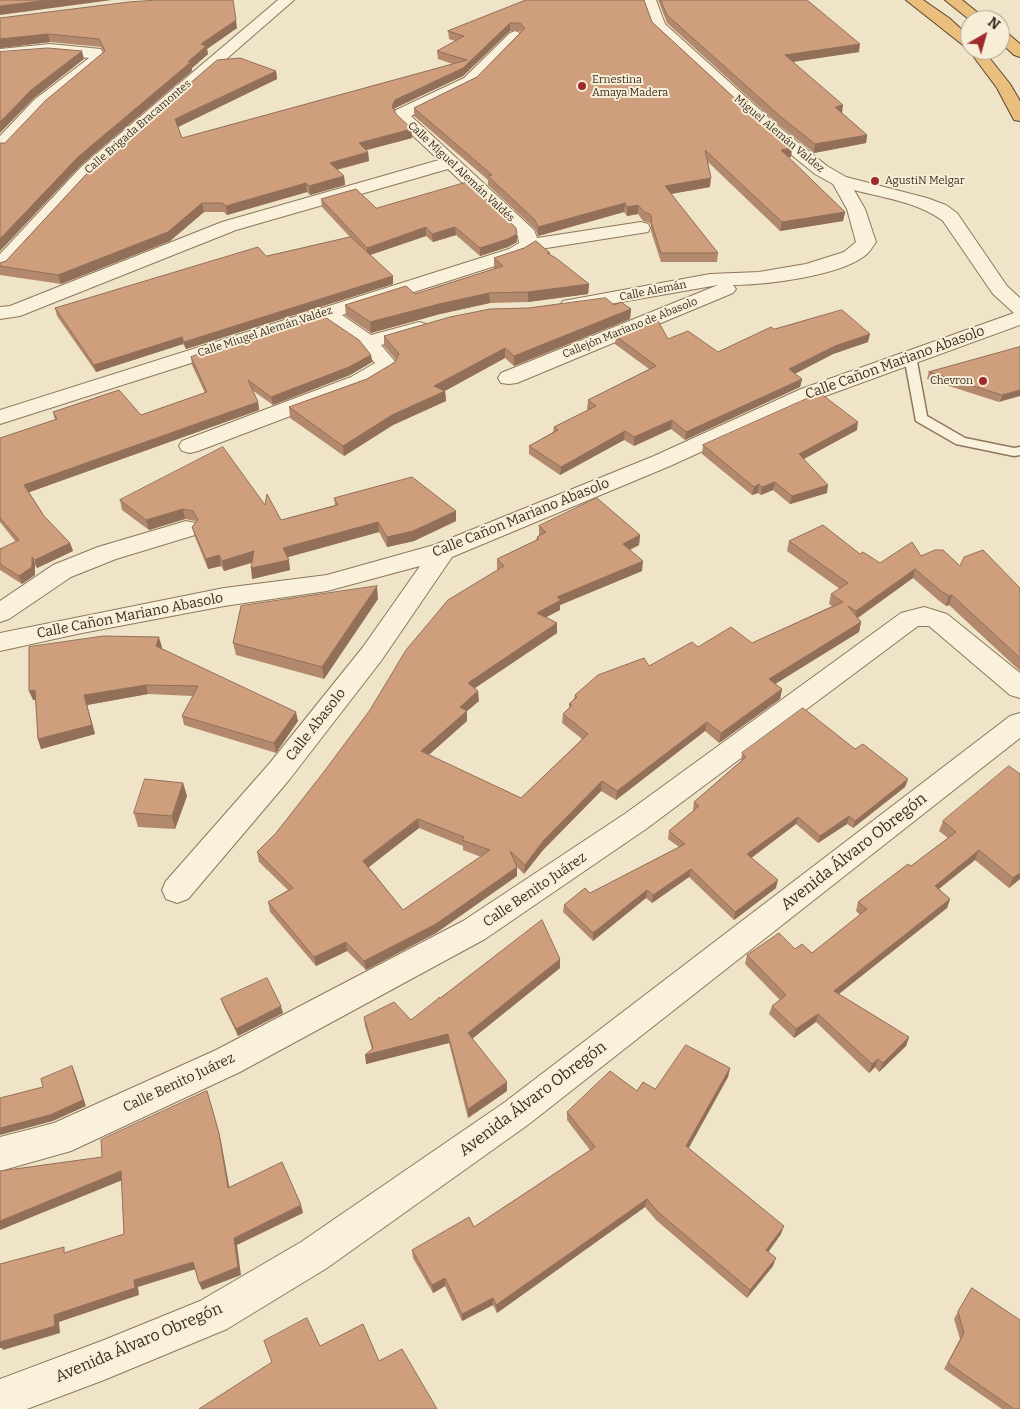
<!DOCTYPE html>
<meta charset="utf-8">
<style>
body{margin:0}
#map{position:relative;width:1020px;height:1409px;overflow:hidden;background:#f0e4c8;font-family:Bitter,serif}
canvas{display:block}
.north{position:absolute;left:960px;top:10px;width:50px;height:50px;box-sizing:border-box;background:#f7eed8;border:1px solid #ada18e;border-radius:50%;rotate:38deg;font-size:14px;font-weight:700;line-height:20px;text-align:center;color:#3d2e20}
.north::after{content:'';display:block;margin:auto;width:18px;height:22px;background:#9e2a2b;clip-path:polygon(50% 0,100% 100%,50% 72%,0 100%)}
</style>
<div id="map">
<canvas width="1020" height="1409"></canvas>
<div class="north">N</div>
</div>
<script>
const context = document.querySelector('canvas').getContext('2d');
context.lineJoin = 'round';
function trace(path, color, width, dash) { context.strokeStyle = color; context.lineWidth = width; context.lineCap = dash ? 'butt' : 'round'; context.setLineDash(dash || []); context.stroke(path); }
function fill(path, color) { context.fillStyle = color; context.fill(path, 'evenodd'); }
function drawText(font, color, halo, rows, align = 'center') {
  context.font = font + ' Bitter,serif'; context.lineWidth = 4; context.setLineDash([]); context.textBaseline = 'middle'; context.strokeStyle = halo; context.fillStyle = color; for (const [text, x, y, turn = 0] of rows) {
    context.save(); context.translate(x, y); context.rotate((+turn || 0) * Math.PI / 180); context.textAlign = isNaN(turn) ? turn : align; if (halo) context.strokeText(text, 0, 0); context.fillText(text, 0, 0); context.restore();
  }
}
const service = new Path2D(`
 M910 352 916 356 927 416 965 438 1014 448 1020 447V455L1014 456 956 444 916 421 904 356Z`);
const minor = new Path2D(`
 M278 0H294L93 175 7 269 0 271V254L81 167Z
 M642 0H656L665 24 779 127 827 166 846 177 927 198 946 205 957 213 1007 286 1020 298V325L817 399 670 466 452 557 381 661 289 780 188 899 177 903 166 899 162 890 166 881 269 764 363 647 420 566 327 591 224 606 77 634 0 651V633L224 588 327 575 434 545 654 456 801 389 1014 313 993 294 943 221C918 202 884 198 854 190L865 209 876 242C873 246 870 251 867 254 842 276 765 285 733 285L736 289 733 293 517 383 509 384 501 383 498 378 501 373 718 285 570 311 563 309 560 305 563 301 710 274 759 272 806 264 844 252 856 242 847 209 833 184 815 174 767 135 653 29Z
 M515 31 520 33 523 36 520 39 476 84 411 116 534 230 537 238 641 222 648 224 650 228 648 232 534 250 523 257 342 315 371 335 419 322 426 324 429 328 426 332 381 345 398 365 395 370 367 387 198 451 190 453 182 451 179 446 182 441 351 377 375 363 361 346 323 321 0 424V410L509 249 519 243 518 236 448 169 236 230 20 316 0 319V307L10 306 222 222 439 160 398 122 394 114 396 110 464 78 510 33Z
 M50 44 101 49 105 59 46 108 6 150 0 151V136L34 100 89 58 50 54 0 59V49Z
 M186 521 195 523 198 529 195 535 116 559 71 577 9 619 0 622V601L53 565 98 547Z
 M924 607 947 614 1020 673V698L1010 695 929 626H918L646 829 485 939 240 1072 71 1151 0 1171V1137L54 1123 216 1050 463 921 626 813 901 613Z
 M1020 713V738L529 1124 327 1268 227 1329 104 1380 27 1409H0V1379L104 1340 200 1301 301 1242 505 1102 1010 716Z`);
const trunk = new Path2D(`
 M906 0H923L949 18 970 37V50H983L1010 84 1020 101V121L1014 120 997 88 968 49Z
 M945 0H962L987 20H970Z
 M1000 29 1005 31 1020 44V57L1014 55 1000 42Z`);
const wall = new Path2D(`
 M526 0 652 22 767 128 792 148 791 157H788L845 212 843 221 780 231 708 162 710 187 671 194 718 253 717 262H661L651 231V226L650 223 643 221 638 214 627 216 624 212 538 236 535 229 488 185V180L414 116V108L477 77 521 32 520 31H510L463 76 395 108 394 111 412 138 366 150 368 152 369 161 337 170 344 176 345 185 310 195 307 192 227 215 224 212H204L170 241 61 284 0 275V263L6 261 92 168 276 71 277 79 178 127 182 138 453 64 438 59 437 51 455 41 449 39 448 31Z
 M658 0H807L859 52 793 62 842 113 867 135 866 143 814 153 780 126 667 23Z
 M0 18 237 28 207 49 208 54 192 68V71L80 166 0 251V143H5L104 52 101 47 50 42 0 48Z
 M321 199 376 208 517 234V242L508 247 480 256 456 235 433 242 426 236 370 255 393 276V284L186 349 183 344 96 372 57 316 55 308 266 256 350 237 322 207Z
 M550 253V255L589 284 588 294 528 302 490 303 440 314 371 333 346 316 345 305 415 294 494 269V258Z
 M614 305 631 309 630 319 514 366 505 358 445 391 446 401 393 425 344 456 290 418 289 407 367 379 395 362 396 360 384 346V336Z
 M774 329 868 342 833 354 795 374 802 379 800 387 685 440 671 429 634 446 624 440 560 475 529 454V446L553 432 554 427 588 410 587 409 588 400 649 369 615 344 616 336 668 339 718 352Z
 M1020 347 999 402 927 379 929 372Z
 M371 355 372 362 350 375 273 405 252 390 258 402 259 410 29 492 44 516 70 543 73 551 37 568 35 565V575L22 584 0 570V549L16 542 0 522V438L55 420 53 412 141 415 205 393 192 365 191 357Z
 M857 430 804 459 827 493 790 504 773 490 761 495 758 493 752 495 702 454 703 445Z
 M334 498 456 521 414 541 387 547 379 532 287 557 290 570 252 579V563L224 571 221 566 208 569 195 537 192 527 196 522 195 521 185 519 149 530 122 510 120 500 265 505 281 520 335 505Z
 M539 526 640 535 639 545 630 550 642 571 560 605V610L546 617 557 623V633L475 688 479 701 467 711V721L428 755 521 798 582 739 562 723 563 714 569 708V704L574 699 575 695 698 647 752 643 832 606 829 604 831 594 840 589 787 551 789 541 860 554 880 563 921 556 960 566 1020 588V671L949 605 946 606 938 600 913 578 858 618 861 622 859 632 775 684 782 689 780 699 719 743 705 731 616 800 601 791 543 850 524 874 517 867V876L436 933 366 970 347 951 316 966 270 912 268 902 288 890 259 862 257 852 276 833 498 570 497 569V559L536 540 537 537 539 536ZM419 828 463 846V850L481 857 403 910 369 867Z
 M378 599 324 679 236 655 233 643Z
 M162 647 161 648 298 721 276 753 184 725 182 716 193 696 148 694 87 705 95 734 41 749 38 739 36 700H33Z
 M855 749 908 779 905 787 853 828 847 824 818 843 796 824 751 858 776 888 734 920 689 877 652 903 646 898 593 941 563 912 564 905 590 893 679 847 668 839 669 831 693 811V810L694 802 741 761 742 753Z
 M1020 774V879L1009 888 975 860 939 889 950 899 947 908 839 994 909 1037 906 1046 879 1072 875 1067 869 1073 816 1022 794 1038 769 1014 772 1006 780 1000 745 964 747 955 795 949 812 953 860 915 856 911 858 902 911 866 948 838 939 831 943 821Z
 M183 783 187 796 175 829 138 827 134 813Z
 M560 968 472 1039 507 1082V1091L468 1118 449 1043 366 1064 372 1049 365 1026 364 1017 411 1020 440 998Z
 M221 999 283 1013 238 1036 223 1005Z
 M730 1068 728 1077 688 1148 781 1234 768 1252 773 1266 747 1298 656 1220 645 1207 497 1313 493 1305 462 1321 445 1286 433 1293 413 1258 412 1250 474 1227 590 1150 567 1120V1112L637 1091 655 1089Z
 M972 1288 1020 1409H1002L944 1369 960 1339 954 1319Z`);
const shadedWall = new Path2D(`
 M49 0H112L0 15V6Z
 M236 20 237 28 207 49 208 54 192 68V71L80 166 0 251V239L78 157 188 62 201 44Z
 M510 23V31L463 76 395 108 392 115V106L395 100 463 68Z
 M48 34 50 42 0 48V39Z
 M860 44 859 52 784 63 785 55Z
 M82 51 84 59 33 99 0 133V122L31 90Z
 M276 71 277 79 176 128 175 119Z
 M843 105 842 114 835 107Z
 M412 129V138L359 152V143Z
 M867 135 866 143 814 153 815 144Z
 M792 148 791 157 780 159 781 150Z
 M368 152 369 161 330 171V163Z
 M344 176 345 185 310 195 309 186Z
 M711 178 710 187 664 195 665 186Z
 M306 183 307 192 227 215 226 206Z
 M202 203 204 212 170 241 61 284 58 275Z
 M625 203 624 212 538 236V227Z
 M638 205V214L627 216V207Z
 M845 212 843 221 780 231 782 222Z
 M426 227V236L367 256V248Z
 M455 227 456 235 433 242 432 234Z
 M517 234V242L508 247 480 256V248Z
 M393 276V284L186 349 184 342Z
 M589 284 588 294 528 302V292Z
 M489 293 490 303 440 314 371 333 370 322 439 304Z
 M631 309 630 319 514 366V356Z
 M870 334 868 342 833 354 788 377 789 369 835 346Z
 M182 337 183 344 96 372 94 365Z
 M505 348V358L439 394 445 391 446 401 393 425 344 456 343 446 434 386Z
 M371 355 372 362 350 375 273 405 271 397Z
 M802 379 800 387 685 440 686 432Z
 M1020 390V396L999 402 1002 395Z
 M258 402 259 410 27 493 24 485Z
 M672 420 671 429 634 446V437Z
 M858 422 857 430 798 462 799 454Z
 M625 431 624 440 560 475 561 467Z
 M775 482 773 490 761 495 762 487Z
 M759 484 758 493 752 495 754 487Z
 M828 485 827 493 790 504 792 496Z
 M183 509 185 519 149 530 146 520Z
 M456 511V521L414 541 387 547V537Z
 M378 522 379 532 285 558 283 548Z
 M640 535 639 545 623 553V544Z
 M70 543 73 551 37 568 35 560Z
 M254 551 256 561 224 571 222 561Z
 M219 555 221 566 208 569 206 559Z
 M32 557 35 565V575L22 584 19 576Z
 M289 560 290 570 252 579 251 568Z
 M643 561 642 571 560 605V610L537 622V613L557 597Z
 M915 569 913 578 854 620 856 611Z
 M377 586 378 599 324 679 322 667Z
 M952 595 949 605 946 606 949 596Z
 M861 622 859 632 767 689 769 679Z
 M557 623V633L469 692 468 683Z
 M159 637 162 647 159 655 156 646Z
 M146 685 148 694 87 705 95 734 41 749 38 739 84 695Z
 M782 689 780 699 719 743 721 733Z
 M35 690 39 699 33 700 29 691Z
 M478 691 479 701 467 711V721L422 761 421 751 460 707Z
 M296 712 298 721 276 753 274 743Z
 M707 722 705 731 616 800 617 791Z
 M908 779 905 787 853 828 855 821Z
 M602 781 601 791 543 850 524 874 525 865 544 840Z
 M183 783 187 796 175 829 172 816Z
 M849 816 847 824 818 843 820 836Z
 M798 817 796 824 746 862 747 854Z
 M418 819 419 828 365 870 363 861Z
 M979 850 975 860 931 895 935 886Z
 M517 867V876L436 933 366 970 364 961Z
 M691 869 689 877 652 903 653 895Z
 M1020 873V879L1009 888 1013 878Z
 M778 880 776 888 734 920 735 912Z
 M647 890 646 898 593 941V933Z
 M950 899 947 908 831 1000 834 991Z
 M346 942 347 951 316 966 314 957Z
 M560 959V968L468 1042V1033Z
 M281 1006 283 1013 238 1036 236 1029Z
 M818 1014 816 1022 794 1038 796 1029Z
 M448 1034 449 1043 366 1064 365 1055Z
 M909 1037 906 1046 879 1072 883 1063Z
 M878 1059 875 1067 869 1073 872 1064Z
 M72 1066 75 1073 86 1106 53 1121 0 1135V1128Z
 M730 1068 728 1077 685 1155 686 1146Z
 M507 1082V1091L468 1118V1109Z
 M207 1091 221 1141 231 1196 228 1188Z
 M121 1171 125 1179 0 1230V1221Z
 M647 1199 645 1207 497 1313 496 1305Z
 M301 1205 303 1213 237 1245 241 1275 202 1290 199 1283 234 1238Z
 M784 1226 781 1234 764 1258 766 1250Z
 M776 1258 773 1266 747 1298 750 1290Z
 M193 1262 196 1269 138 1287 139 1295 59 1322 60 1333 3 1350 2 1348H0V1342L54 1315 134 1280Z
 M445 1278V1286L433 1293 432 1285Z
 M493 1298V1305L462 1321V1314Z`);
const building = new Path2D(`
 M0 0H49L0 6Z
 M157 0H233L236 20 201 44 206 46 188 62H191L78 157 0 239V143H5L45 101 105 51 99 39 48 34 0 39V18L129 2Z
 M526 0H644L652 22 767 128 792 148 781 150 845 212 782 222 705 150 711 178 665 186 718 253H661L651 222 652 218 650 214 644 212 638 205 627 207 625 203 538 227 535 220 488 176 492 175 414 108 477 77 525 28 520 23H510L463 68 395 100 392 106 396 114 412 129 359 143 368 152 330 163 344 176 309 186 306 183 226 206 222 203H202L168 232 58 275 0 266V263L6 261 92 168 217 60 240 58 276 71 175 119 182 138 467 60 437 51 464 36 448 31Z
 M661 0H807L860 44 785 55 843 105 835 107 867 135 815 144 781 117 667 15Z
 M48 48 82 51 31 90 0 122V52Z
 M468 182 516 228 517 234 508 239 480 248 455 227 432 234 426 227 367 248 321 199 356 189 376 208Z
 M351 237 393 276 184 342 182 337 94 365 55 308 258 247 266 256Z
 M536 241 550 253H547L556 258 589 284 528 292 489 293 439 304 370 322 345 305 406 286 415 294 503 266 494 258 524 248Z
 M606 298 614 305 621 302 631 309 514 356 505 348 434 386 445 391 392 415 343 446 289 407 367 379 395 362 399 354 384 336 450 317 490 309 528 308Z
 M842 310 870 334 835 346 789 369 802 379 686 432 672 420 634 437 625 431 561 467 529 446 558 430 554 427 596 406 588 400 656 366 616 336 657 319 668 339 688 331 718 352 771 327 774 329Z
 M322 315 359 340 371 355 349 367 271 397 248 380 258 402 24 485 44 516 70 543 35 560 32 557V567L19 576 0 564V549L19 540 0 518V438L57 419 53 412 119 390 141 415 207 392 191 357Z
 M1020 347V390L1002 395 929 372Z
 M820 393 858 422 799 454 828 485 792 496 775 482 762 487 759 484 754 487 703 445Z
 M223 447 265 505 267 494 281 520 338 505 334 498 412 477 456 511 413 531 387 537 378 522 283 548 289 560 251 568 254 551 222 561 219 555 206 559 192 527 198 520 193 511 183 509 146 520 120 500Z
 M597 498 640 535 623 544 643 561 557 597 561 600 537 613 557 623 468 683 478 691 460 707 467 711 421 751 521 798 588 734 563 714 572 705 569 704 577 697 575 695 598 675 644 658 649 666 692 642 698 647 731 627 752 643 843 602 831 594 848 583 789 541 823 525 860 554 863 552 880 563 912 542 921 556 935 550H943L960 566 964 557 983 550 1020 588V658L952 595 949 596 941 591 915 569 856 611 848 606 861 622 769 679 782 689 721 733 707 722 617 791 602 781 544 840 525 865 510 851 517 867 436 924 364 961 346 942 314 957 268 902 293 888 257 852 276 833 323 773 370 710 406 650 448 600 504 566 497 559 539 539 537 537 546 532 539 526ZM418 819 464 837 462 840 490 850 403 910 363 861Z
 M377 586 322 667 233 643 241 606Z
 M104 636 159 637 156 646 296 712 274 743 182 716 198 686 146 685 84 695 92 725 38 739 35 690 29 691V647Z
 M803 708 855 749 863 744 908 779 855 821 849 816 820 836 798 817 747 854 778 880 735 912 691 869 653 895 647 890 593 933 564 905 585 888 590 893 685 844 669 831 699 806 694 802 746 757 742 753Z
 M1009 766 1020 774V873L1013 878 979 850 935 886 950 899 834 991 909 1037 883 1063 878 1059 872 1064 818 1014 796 1029 772 1006 786 995 747 955 779 933 795 949 802 944 812 953 867 909 858 902 908 864 911 866 956 832 943 821Z
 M145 779 183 783 172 816 134 813Z
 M542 920 560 959 468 1033 507 1082 468 1109 448 1034 365 1055 373 1048 364 1017 394 1002 411 1020 439 998V997L440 998Z
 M267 978 281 1006 236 1029 221 999Z
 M686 1045 730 1068 686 1146 784 1226 766 1250 776 1258 750 1290 658 1212 647 1199 496 1305 493 1298 462 1314 445 1278 432 1285 412 1250 469 1217 474 1227 595 1147 567 1112 610 1071 637 1091 643 1082 655 1089Z
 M72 1066 83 1100 50 1115 0 1128V1098L43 1087 41 1079Z
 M207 1091 219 1133 228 1188 282 1162 301 1205 234 1238 238 1267 199 1283 193 1262 134 1280 135 1288 54 1315 55 1326 0 1342V1264L64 1247V1253L124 1234 121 1171 0 1221V1171L102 1157 101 1140Z
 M972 1288 1020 1320V1409H1014L948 1363 964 1333 958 1312Z
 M307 1318 320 1346 363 1324 379 1361 402 1349 437 1409H199L272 1362 264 1341Z`);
const markers = [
 [582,86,5,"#9e2a2b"],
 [875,181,5,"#9e2a2b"],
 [983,381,5,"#9e2a2b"]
];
const farPoinames = [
 ["Ernestina",592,80],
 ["Amaya Madera",592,93],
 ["AgustiN Melgar",885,181],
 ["Chevron",973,381,"right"]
];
const farStreetnames = [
 ["Calle Brigada Bracamontes",138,127,-41],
 ["Miguel Alemán Valdez",779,134,40],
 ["Calle Miguel Alemán Valdés",461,172,43],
 ["Calle Alemán",653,291,-11],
 ["Callejón Mariano de Abasolo",630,328,-22],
 ["Calle Miugel Alemán Valdez",265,332,-18]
];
const streetNames = [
 ["Calle Cañon Mariano Abasolo",895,363,-20],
 ["Calle Cañon Mariano Abasolo",521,518,-22],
 ["Calle Cañon Mariano Abasolo",130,616,-11],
 ["Calle Abasolo",316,725,-52],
 ["Calle Benito Juárez",535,890,-34],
 ["Calle Benito Juárez",179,1083,-25]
];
const nearStreetnames = [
 ["Avenida Álvaro Obregón",854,852,-38],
 ["Avenida Álvaro Obregón",533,1099,-37],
 ["Avenida Álvaro Obregón",139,1343,-23]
];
trace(service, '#8d765c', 3);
trace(minor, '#8d765c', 2);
trace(trunk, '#5b4430', 2);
fill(service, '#faf1dc');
fill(minor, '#faf1dc');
fill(trunk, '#eabe7c');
fill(wall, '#b2896c');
fill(shadedWall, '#916f58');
fill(building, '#cf9f7d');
trace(building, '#916f58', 1);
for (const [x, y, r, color] of markers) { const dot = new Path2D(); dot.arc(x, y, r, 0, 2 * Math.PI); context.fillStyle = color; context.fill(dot); trace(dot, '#f7eed8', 2); }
drawText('11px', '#3d2e20', '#f7eed8', farPoinames, 'left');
drawText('11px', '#3d2e20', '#f7eed8', farStreetnames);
drawText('14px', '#3d2e20', '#f7eed8', streetNames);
drawText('16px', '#3d2e20', '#f7eed8', nearStreetnames);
</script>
